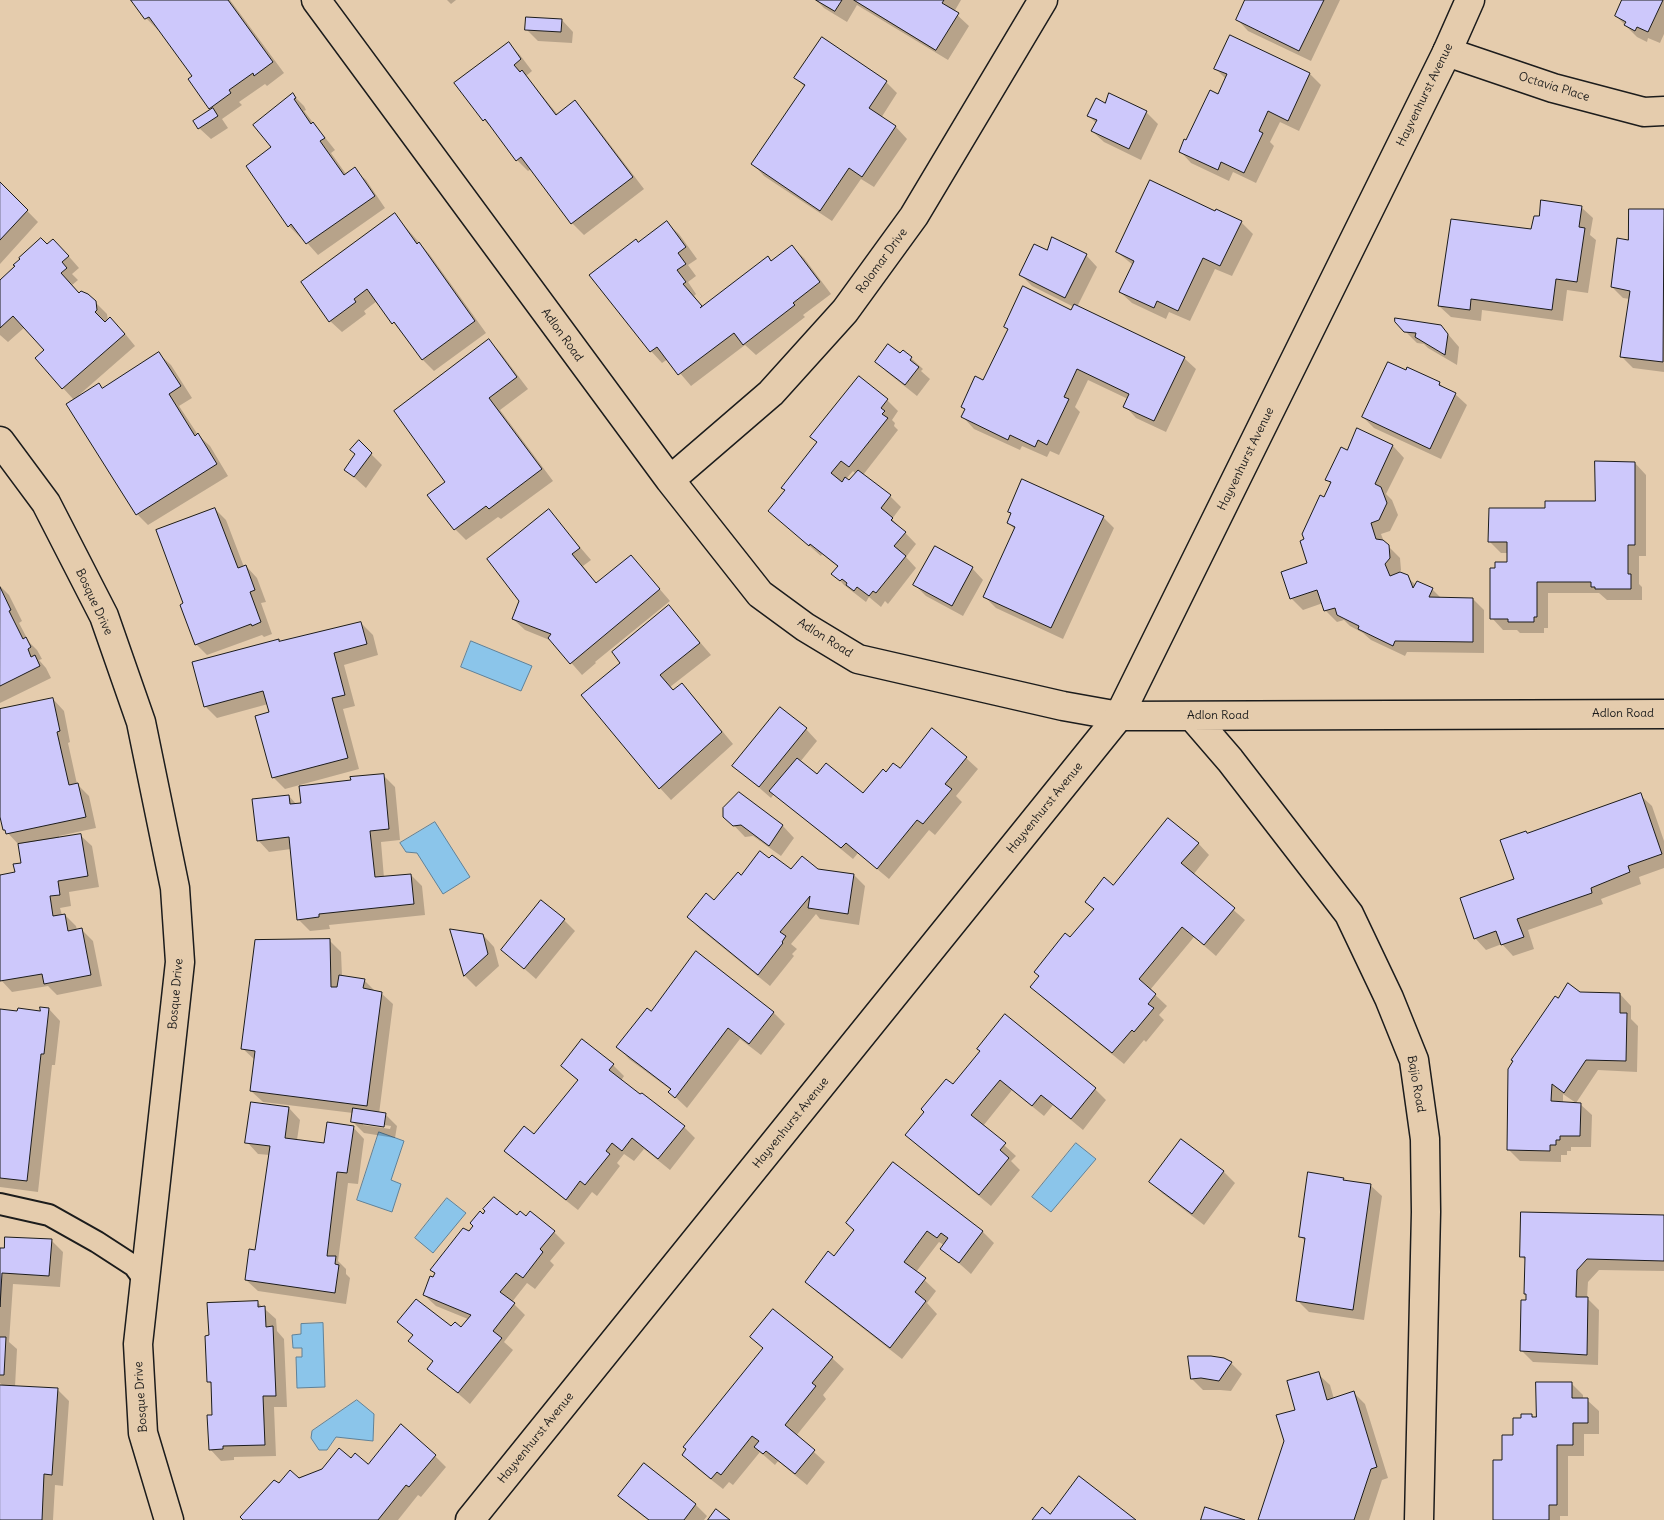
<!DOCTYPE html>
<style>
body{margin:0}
canvas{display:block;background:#e5ccad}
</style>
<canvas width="1664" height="1520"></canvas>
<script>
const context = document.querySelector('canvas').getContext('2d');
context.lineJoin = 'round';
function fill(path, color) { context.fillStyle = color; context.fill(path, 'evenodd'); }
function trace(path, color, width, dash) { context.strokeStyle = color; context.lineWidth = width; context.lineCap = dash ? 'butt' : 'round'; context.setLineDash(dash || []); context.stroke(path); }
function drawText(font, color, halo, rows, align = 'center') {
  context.font = font + ' Delius,sans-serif'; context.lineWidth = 5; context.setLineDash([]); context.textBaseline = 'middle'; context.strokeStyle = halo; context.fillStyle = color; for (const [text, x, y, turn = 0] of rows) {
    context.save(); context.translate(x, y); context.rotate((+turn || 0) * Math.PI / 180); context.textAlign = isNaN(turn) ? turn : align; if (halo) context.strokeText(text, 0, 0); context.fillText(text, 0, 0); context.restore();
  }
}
const water = new Path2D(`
 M471 641 532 666 521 691 461 667Z
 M435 822 470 877 443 894 417 853 406 852 400 843Z
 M379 1132 404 1141 391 1180 401 1184 392 1212 357 1200Z
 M1076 1143 1096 1159 1051 1212 1032 1197Z
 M447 1198 466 1213 433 1253 415 1238Z
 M323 1323 325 1387 297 1388 296 1357H302V1348H293L292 1335 301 1334V1324Z
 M357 1400 374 1414 373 1441 336 1437 327 1450H319L311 1438 312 1431Z`);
const shadow = new Path2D(`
 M133 0H230L284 73 267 86 265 84 239 102 242 105 222 119 228 128 211 139 199 128 212 110 194 76 159 28 158 30 146 18Z
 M447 0H456L451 4Z
 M816 0H961L954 12 969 26 948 60 857 5 847 22 824 8Z
 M1247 0H1340L1311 61 1248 31 1237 19Z
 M1624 0H1664V34L1660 43 1648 38 1647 42 1637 37 1616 16Z
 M562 20 573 32 572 43 538 41 526 29Z
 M1230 37 1310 74 1321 85 1299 131 1280 122 1270 142 1274 146 1256 183 1233 172 1229 181 1191 163 1180 151 1219 96 1226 79 1215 68Z
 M509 44 520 55 532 71 526 76 558 115 575 102 586 113 644 189 584 235 572 223 531 169 528 171 517 160 495 131 484 120Z
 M796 78 886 82 897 93 881 118 896 127 907 139 874 187 861 179 832 221 764 176 753 164 805 87Z
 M293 95 304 106 306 110 304 111 315 125 335 150 331 153 346 174 354 169 366 180 385 208 318 255 301 236 300 237 289 226 273 147Z
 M1105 104 1146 112 1158 124 1141 160 1104 142 1092 131 1096 123 1089 116Z
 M0 183 38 222 0 264Z
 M1581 207 1593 218 1590 235 1596 240 1588 293 1567 290 1563 321 1482 310 1481 321 1451 317 1439 306 1532 230Z
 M1630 210 1664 211V372L1633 368 1621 356 1630 299 1623 298 1612 287 1630 241Z
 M1216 213 1241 222 1253 234 1232 276 1215 269 1190 321 1169 312 1166 319 1132 303 1120 292 1133 265 1117 252Z
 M395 215 430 255 486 333 434 371 423 360 377 301 364 311 366 314 342 332 330 321Z
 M667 223 679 234 697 259 688 265 696 276 688 282 696 294 694 296 703 307 792 247 804 258 831 294 803 315 805 317 756 355 745 345 691 386 668 359 662 363 651 351 591 275Z
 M47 246 65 252 79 268 72 274 78 280 72 285 80 294 88 295 107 314 108 321 122 330 135 346 79 395 80 396 99 384 103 389 159 354 171 365 192 398 179 406 198 435 210 446 228 476 148 525 137 514 74 400 63 388 46 350 25 327 8 342 0 335V281Z
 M1047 252 1086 255 1097 267 1077 307 1184 358 1196 369 1166 432 1136 418 1125 406 1128 399 1088 380 1075 407 1080 412 1059 455 1050 451 1047 457 1022 446 1020 450 974 429 963 417 984 382 1009 330 1005 326 1072 311 1074 307 1032 286 1020 274Z
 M1441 326 1459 347 1457 365 1428 348 1424 344 1417 343 1405 331Z
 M489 341 500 352 528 389 500 410 553 481 501 519 498 517 466 540 455 529 447 482 416 442Z
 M903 351 923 369 921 371 930 379 917 396 888 373 876 362 900 354Z
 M1439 383 1445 389 1455 394 1467 405 1441 459 1374 428 1363 417Z
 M887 400 898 411 892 420 895 423 894 426 898 430 863 475 890 496 901 507 892 519 916 544 906 557 916 568 888 604 885 601 881 607 869 597 866 602 844 585 833 573 838 567 822 554 821 556 770 511 786 491 818 443 812 437ZM853 471 856 474 850 482 846 479Z
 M1357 430 1393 446 1404 458 1386 494 1392 500 1398 515 1390 531 1381 534 1384 542 1400 558 1401 570 1399 573 1407 577 1416 585 1432 589 1441 598 1473 599 1484 610V653L1407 652 1405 656 1371 640 1363 633 1350 626 1344 620 1337 622 1325 610 1323 603 1303 610 1291 598 1309 564 1306 540 1331 484 1327 479 1347 451Z
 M359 442 382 465 366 488 345 469 356 454Z
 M1635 463 1646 475V556H1639V584L1642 587V600H1607L1599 593H1548V628H1544V633H1520L1517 630H1503L1492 618 1496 569 1508 563V553H1501L1489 541 1546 509 1596 502Z
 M215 509 226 520 244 567 246 566 257 578 266 602 261 603 272 634 264 637 262 635 207 655 196 644 184 604Z
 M549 511 591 560 583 566 597 584 631 556 670 601 595 662 596 663 582 675 552 641 525 630 513 619 521 601Z
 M1009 512 1103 517 1114 528 1063 639 996 608 985 597 1015 530 1009 523 1012 515Z
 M972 568 983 580 963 616 926 596 915 585Z
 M0 586 9 595 22 621 19 623 29 642 37 650 42 659 39 660 46 668 51 678 0 703Z
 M669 606 711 655 670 687 674 691 682 684 693 696 733 744 671 800 660 788 583 695 622 663Z
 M361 623 373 635 378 655 344 665 355 706 343 709 359 769 285 789 273 777 270 713 268 704 217 718 205 706 280 642Z
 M53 699 64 711 70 742 68 743 77 784 89 796 96 828 59 836V839L80 835 92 846 99 887 69 892 71 906 60 908 62 915H65L76 926 77 930H82L93 941 102 986 57 995 48 986 12 992 1 980 0 976V876L16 873 23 864 19 845 4 829 0 811V710Z
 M806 729 817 741 800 762 817 776 863 795 886 773 900 770 966 758 978 769 956 796 962 802 935 835 929 830 889 879 858 853 853 859 774 794 771 798 734 766Z
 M383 775 395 787 400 840 381 842 384 878 411 875 422 886 425 915 329 925 330 929 310 931 298 919 291 849 269 852 258 840 289 796 297 805 352 781Z
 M739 794 783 826 794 838 781 856 753 836 745 837 725 816Z
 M1640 795 1652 806 1664 841V868L1639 877 1641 884 1601 899 1603 904 1528 930 1534 949 1513 956 1502 944 1486 950 1475 938 1516 879 1527 834Z
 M1198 843 1209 855 1193 875 1245 920 1216 956 1194 937 1150 990 1167 1006 1159 1015 1164 1020 1146 1042 1144 1040 1124 1064 1043 998 1031 986 1094 910 1086 901Z
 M769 860 791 871 854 875 865 886 859 925 820 919 816 914 791 944 797 949 792 954 794 956 770 986 700 929 689 917 715 902 741 877Z
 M564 920 575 931 536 979 503 950Z
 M452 931 483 935 494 947 499 966 476 987 465 976Z
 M329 940 341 952 342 976 364 980 376 992 381 993 393 1004 379 1114 386 1115 397 1126 395 1138 364 1133 352 1121 353 1113 263 1102 251 1091 255 1060 242 1048ZM363 1122 391 1126 390 1129 363 1125Z
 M696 953 774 1013 785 1024 761 1055 740 1039 687 1108 670 1092 671 1090 629 1059 618 1047 651 1012Z
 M1580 993 1620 994 1631 1006V1019L1638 1026 1637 1072 1598 1070 1576 1103 1563 1094V1103L1580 1104 1592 1115 1591 1147H1571V1151H1567V1155H1561V1162L1520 1161 1508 1149 1558 1000Z
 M49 1009 60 1021 55 1065H52L38 1192 0 1187V1011L18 1013 41 1012Z
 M981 1051 1095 1089 1106 1100 1083 1130 1053 1105 1044 1116 1012 1090 983 1126 1016 1156 1011 1161 1020 1170 991 1206 918 1146 906 1135 953 1086Z
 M613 1065 624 1076 621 1081 684 1127 695 1138 670 1170 644 1149 634 1161 624 1154 617 1163 620 1166 597 1196 592 1192 578 1210 517 1162 506 1151 535 1136 578 1081 563 1066Z
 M289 1108 300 1120 297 1140 325 1144 353 1127 364 1139 358 1184 348 1183 338 1261 346 1269V1274L350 1278 346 1304 258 1291 246 1280 256 1252 270 1155 258 1154 247 1142Z
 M1181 1141 1224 1172 1235 1183 1204 1225 1162 1193 1151 1182Z
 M893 1163 983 1232 994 1243 971 1274 942 1248 944 1245 939 1242 916 1272 936 1291 927 1303 937 1314 902 1359 818 1293 806 1282 834 1257 855 1230Z
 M1343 1179 1346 1182 1370 1185 1382 1196 1364 1320 1309 1312 1298 1301 1306 1242 1300 1236Z
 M484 1215 517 1217 554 1232 565 1243 550 1261 554 1265 535 1289 527 1283 512 1302 525 1315 504 1342 513 1350 470 1404 429 1368 434 1362 410 1341 414 1336 399 1322 461 1328 468 1319 436 1306 424 1295 436 1274 431 1270 469 1233Z
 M1664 1216V1271L1599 1270 1588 1282 1587 1298 1599 1310 1598 1365 1533 1362 1522 1351 1527 1296 1525 1294 1526 1261 1522 1257Z
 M51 1240 63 1252 60 1287 13 1284 9 1342 17 1349 15 1387 57 1389 69 1401 63 1486 55 1485 53 1520H0V1386H3L0 1383V1249Z
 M257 1302 276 1319 277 1331 284 1339 287 1407H274L276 1456 234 1457V1460L221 1461 210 1449 213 1417V1386L209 1382 210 1336Z
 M773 1311 832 1358 844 1369 823 1395 826 1399 796 1436 825 1462 807 1485 778 1461 775 1465 760 1452 733 1485 729 1482 723 1489 695 1467 683 1455 764 1349Z
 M1231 1363 1242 1374 1231 1391 1220 1390H1203L1192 1379Z
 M1318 1374 1330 1385 1334 1399 1354 1393 1365 1404 1388 1478 1382 1480 1369 1520H1260L1296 1411Z
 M1572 1384 1583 1395V1400H1587L1599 1411V1434H1584V1456H1568V1516H1560V1520H1495L1503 1462 1523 1419 1531 1415 1535 1419Z
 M435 1456 446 1467 421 1497 418 1495 398 1520H245L279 1484 352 1460 368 1466Z
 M644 1465 696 1505 707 1516 704 1520H648L631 1507 620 1496Z`);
const building = new Path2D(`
 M131 0H228L273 62 254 76 253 73 229 90 231 93 209 109 188 79 192 76 149 17 145 19Z
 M816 0H842L835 11Z
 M854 0H944L942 3 959 13 936 50Z
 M1245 0H1324L1299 51 1236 20Z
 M1622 0H1663L1648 32 1637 27 1635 31 1624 25 1626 22 1615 16Z
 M526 17 562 19 561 32 525 30Z
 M1230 35 1310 73 1288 121 1268 111 1259 131 1263 133 1244 173 1221 162 1218 170 1179 152 1184 139 1186 140 1210 90 1218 94 1227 74 1214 69Z
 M822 37 887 81 869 108 896 126 862 177 849 168 820 211 751 164 805 85 794 78Z
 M509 42 521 59 514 65 520 72 522 70 556 115 575 100 633 177 571 224 521 157 516 161 485 119 483 121 454 83Z
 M293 93 296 98 294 99 311 124 313 122 325 138 320 141 344 175 355 167 375 196 306 244 291 224 288 227 246 166 271 147 253 125Z
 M1109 93 1147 111 1129 149 1091 131 1097 120 1087 116 1096 98 1105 103Z
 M213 108 218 116 198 129 193 121Z
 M1150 180 1215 211 1216 209 1242 221 1220 266 1203 258 1178 311 1157 301 1154 308 1119 292 1134 261 1116 252Z
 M0 182 28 210 0 240Z
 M1541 200 1582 206 1579 227 1585 228 1577 282 1556 279 1552 310 1471 299 1470 310 1438 306 1451 219 1531 229 1534 216H1539Z
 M1629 209H1664L1663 362 1620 357 1630 291 1611 287 1617 238 1628 240Z
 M395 213 417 244 419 242 475 321 422 360 394 322 392 324 367 289 354 299 356 302 329 322 301 282Z
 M667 221 686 247 678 253 686 264 677 270 686 282 683 284 702 306 700 308 768 256 771 261 792 245 820 282 793 303 795 305 743 345 734 333 678 375 657 347 650 352 589 275 636 239 638 242Z
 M1052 237 1087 254 1065 298 1019 275 1034 244 1047 250Z
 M41 238 47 244 53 239 69 256 62 262 67 268 61 273 79 293 81 291 88 294 96 301 97 310 95 312 105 322 110 317 125 334 62 389 35 358 44 350 13 316 0 328V280L15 266 13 265 20 259 19 258Z
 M1023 286 1071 310 1074 304 1185 357 1154 421 1123 407 1129 394 1077 369 1064 397 1069 399 1047 445 1038 440 1035 447 1010 435 1008 440 961 417 965 409 961 407 975 376 983 380 1008 329 1004 327Z
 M1395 318 1441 325 1448 334 1445 355 1415 337 1416 333 1404 332 1395 322Z
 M489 339 517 377 489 398 542 469 489 509 486 506 454 530 427 495 445 482 394 411Z
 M888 344 900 353 903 350 912 357 910 360 919 367 905 385 875 362Z
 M159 352 181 386 169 394 195 436 198 433 217 464 136 515 66 404 99 383 102 388Z
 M1388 362 1406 370 1407 367 1440 382 1439 385 1456 393 1430 449 1362 417Z
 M859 376 888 399 881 408 885 411 882 414 888 418 849 467 841 461 831 473 842 482 845 477 849 480 858 470 891 495 881 508 893 518 891 520 906 532 894 546 906 556 876 593 873 591 869 596 857 587 854 591 846 585 847 583 842 579 840 581 831 574 838 566 810 544 809 546 768 511 785 490 781 488 817 442 810 437Z
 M1357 428 1393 445 1375 484 1381 487 1387 503 1379 520 1371 523 1376 539 1383 540 1389 545 1390 558 1385 564 1390 576 1400 572 1408 575 1413 588 1417 581 1433 588 1429 597 1473 598V642L1395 641 1393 646 1358 629 1359 626 1337 615 1335 608 1324 611 1317 590 1290 599 1281 572 1307 563 1300 541 1304 539 1302 534 1320 495 1324 497 1331 482 1325 480 1341 447 1347 450Z
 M359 440 372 453 354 477 344 470 355 454 350 450Z
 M1595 461 1635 462V545H1628V574H1631V589H1595V587H1591V582H1537V617H1534V622H1508V619H1490V568H1495V562H1507V542H1488L1489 508H1545V501H1595Z
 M1022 479 1104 516 1051 628 983 597 1015 527 1007 523 1011 513 1008 512Z
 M215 508 238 568 246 565 255 590 250 592 261 622 252 626 251 624 195 645 180 605 183 603 156 530Z
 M549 509 580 548 572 554 596 583 631 555 660 589 570 664 548 638 551 634 512 619 519 601 487 559Z
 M935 546 973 567 952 606 913 585Z
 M0 587 11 610 9 611 23 639 26 637 31 647 28 649 31 657 35 655 40 666 0 686Z
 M669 605 700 643 660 675 673 690 682 683 722 732 659 789 581 695 620 663 612 652Z
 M361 622 367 644 334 653 345 695 332 698 348 758 272 778 255 716 269 712 263 691 204 707 192 662 279 639V641Z
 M53 698 60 731 57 732 69 785 78 783 86 817 6 834 5 830H3L0 817V709Z
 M780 707 807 728 759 787 732 766Z
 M932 728 967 757 945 784 952 789 923 824 917 820 877 869 846 843 841 848 769 791 797 758 817 774 826 763 863 793 883 769 886 772 893 763 900 768Z
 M384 774 389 829 370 831 375 877 411 874 414 904 319 914V917L297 920 289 837 257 841 252 799 289 795 290 804 301 803 299 786 351 780 350 777Z
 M739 792 783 825 769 846 741 825 733 826 723 817V808Z
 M1641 793 1662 854 1628 866 1630 872 1591 888 1592 893 1517 919 1524 937 1501 945 1496 931 1474 939 1460 898 1514 879 1500 840 1526 831 1527 833Z
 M1168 818 1199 843 1181 863 1235 908 1204 945 1182 927 1139 979 1156 994 1148 1004 1154 1008 1134 1032 1132 1030 1112 1053 1030 987 1039 976 1034 972 1065 933 1070 937 1094 909 1085 902 1104 877 1113 885Z
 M81 834 88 876 58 881 60 895 50 896 53 916 65 914 68 931 82 928 91 975 44 984 42 974 0 981V875L15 872 13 864 21 863 18 844Z
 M760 851 769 858 772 855 791 869 802 856 818 869 854 874 848 914 808 908 810 896 780 932 786 936 782 942 783 943 758 975 687 917 706 893 714 900 738 872 741 875Z
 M541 900 565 919 524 969 501 950Z
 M450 929 483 934 488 954 464 976Z
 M330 939 331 987H337L339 975 365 979 363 988 382 992 367 1106 250 1091 255 1051 241 1049 255 940Z
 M696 951 774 1012 749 1044 728 1028 675 1098 668 1092 671 1089 616 1047 647 1008 651 1011Z
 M1568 983 1580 992 1620 993V1013H1627L1626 1061 1586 1060 1564 1093 1552 1084 1551 1101 1581 1103 1580 1136H1560V1140H1556V1145H1550V1151L1507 1150 1508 1069 1513 1061 1511 1060 1555 996 1558 998Z
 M40 1007 49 1008 44 1054H41L27 1181 0 1178V1009L17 1011 18 1008 40 1011Z
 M1005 1014 1096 1088 1071 1119 1041 1095 1032 1106 1000 1080 971 1115 1006 1143 1000 1150 1009 1158 979 1195 905 1135 924 1112 921 1109 946 1079 953 1084 980 1051 977 1049Z
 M582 1039 614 1064 609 1070 640 1094 642 1093 685 1126 658 1159 632 1138 622 1151 612 1143 606 1151 610 1154 585 1185 580 1181 566 1200 504 1151 524 1126 534 1134 578 1080 561 1066Z
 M251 1102 289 1107 285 1138 324 1143 327 1122 354 1126 347 1173 337 1172 327 1256H336L335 1264 339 1265 335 1293 245 1280 249 1249 255 1250 270 1146 245 1143Z
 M353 1108 386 1113 384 1127 351 1122Z
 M1181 1139 1224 1171 1192 1214 1149 1182Z
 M893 1162 983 1231 959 1263 940 1249 948 1238 941 1233 937 1238 927 1231 904 1262 926 1278 915 1292 926 1301 890 1348 805 1282 828 1251 834 1256 854 1230 846 1223Z
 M1308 1172 1344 1178 1343 1180 1371 1184 1353 1310 1296 1301 1305 1238 1299 1237Z
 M494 1197 517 1215 520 1211 526 1216 530 1211 555 1231 540 1249 543 1252 523 1278 516 1273 500 1292 515 1303 493 1331 502 1338 458 1393 427 1369 433 1361 408 1341 413 1335 397 1322 416 1299 451 1326 455 1322 461 1327 471 1315 423 1295 430 1276 433 1277 435 1273 430 1270 463 1228 469 1231 473 1226 470 1223 480 1211 483 1214 485 1211 483 1209Z
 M1521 1212 1664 1215V1261L1587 1259 1577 1270 1576 1297H1588L1587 1355 1520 1351 1521 1300H1526V1294H1524L1525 1257H1520Z
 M5 1237 52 1239 49 1276 2 1273 0 1307V1248H4Z
 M258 1301V1307L265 1306 266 1327 273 1326 276 1396H263L265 1445 223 1446V1449L209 1450 207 1415H212L211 1382H207L205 1336 209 1335 207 1303Z
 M773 1309 833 1357 812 1383 816 1386 785 1425 815 1450 795 1474 766 1451 763 1454 754 1447 759 1441 752 1436 721 1475 717 1472 711 1479 682 1455 686 1449 683 1447 763 1348 750 1337Z
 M0 1337H6L4 1375H0Z
 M1188 1356H1211L1224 1358 1232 1362 1219 1381 1201 1378 1191 1379Z
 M1319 1372 1327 1400 1354 1391 1377 1467 1371 1469 1354 1520H1258L1284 1441 1276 1415 1295 1410 1287 1381Z
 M1536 1382H1572V1398H1588V1423H1573V1445H1557V1505H1549V1520H1493V1460H1502V1435H1513V1418H1521V1414H1532V1417H1536Z
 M0 1385 58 1388 52 1475 44 1474 42 1520H0Z
 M401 1424 436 1455 409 1487 406 1485 378 1520H243L240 1517 274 1480 279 1483 290 1470 299 1478 322 1469 339 1448 351 1458 355 1453 368 1464Z
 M644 1463 696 1504 684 1520H649L618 1496Z
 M1079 1476 1136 1520H1032L1042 1507 1050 1514Z
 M1205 1507 1245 1520H1201Z
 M716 1509 730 1520H708Z`);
const service = new Path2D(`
 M0 1204 49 1215 97 1242 134 1266 145 1281`);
const minor = new Path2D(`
 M316 0 670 480 760 594 805 627 858 659 1063 706 1119 716 1664 714
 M1447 52 1553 88 1644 112 1664 111
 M0 441 46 503 104 616 141 722 175 888 180 962 138 1344 143 1433 169 1520
 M670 480 771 393 845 311 914 216 1043 0
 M1192 716 1230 760 1349 914 1389 998 1414 1060 1425 1139 1426 1212 1419 1520`);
const secondary = new Path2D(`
 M470 1520 1119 716 1447 52 1470 0`);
const streetNames = [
 ["Octavia Place",1554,87,17],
 ["Hayvenhurst Avenue",1425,95,-64],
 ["Rolomar Drive",882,261,-54],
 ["Adlon Road",562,335,54],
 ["Hayvenhurst Avenue",1246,459,-64],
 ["Bosque Drive",94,602,65],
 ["Adlon Road",825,638,32],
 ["Adlon Road",1623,714],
 ["Adlon Road",1218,716],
 ["Hayvenhurst Avenue",1045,808,-51],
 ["Bosque Drive",176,994,-85],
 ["Bajio Road",1416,1084,80],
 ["Hayvenhurst Avenue",791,1123,-51],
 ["Bosque Drive",141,1397,-94],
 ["Hayvenhurst Avenue",536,1438,-51]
];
fill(water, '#8bc5ea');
trace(water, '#5f8198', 1);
fill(shadow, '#0003');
fill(building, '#cdc8fb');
trace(building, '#1c1c1c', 1);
trace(service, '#1c1c1c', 24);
trace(minor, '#1c1c1c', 31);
trace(secondary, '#1c1c1c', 31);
trace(service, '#e5ccad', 20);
trace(minor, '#e5ccad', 28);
trace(secondary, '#e5ccad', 28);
drawText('12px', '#1c1c1c', '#e5ccad', streetNames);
</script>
